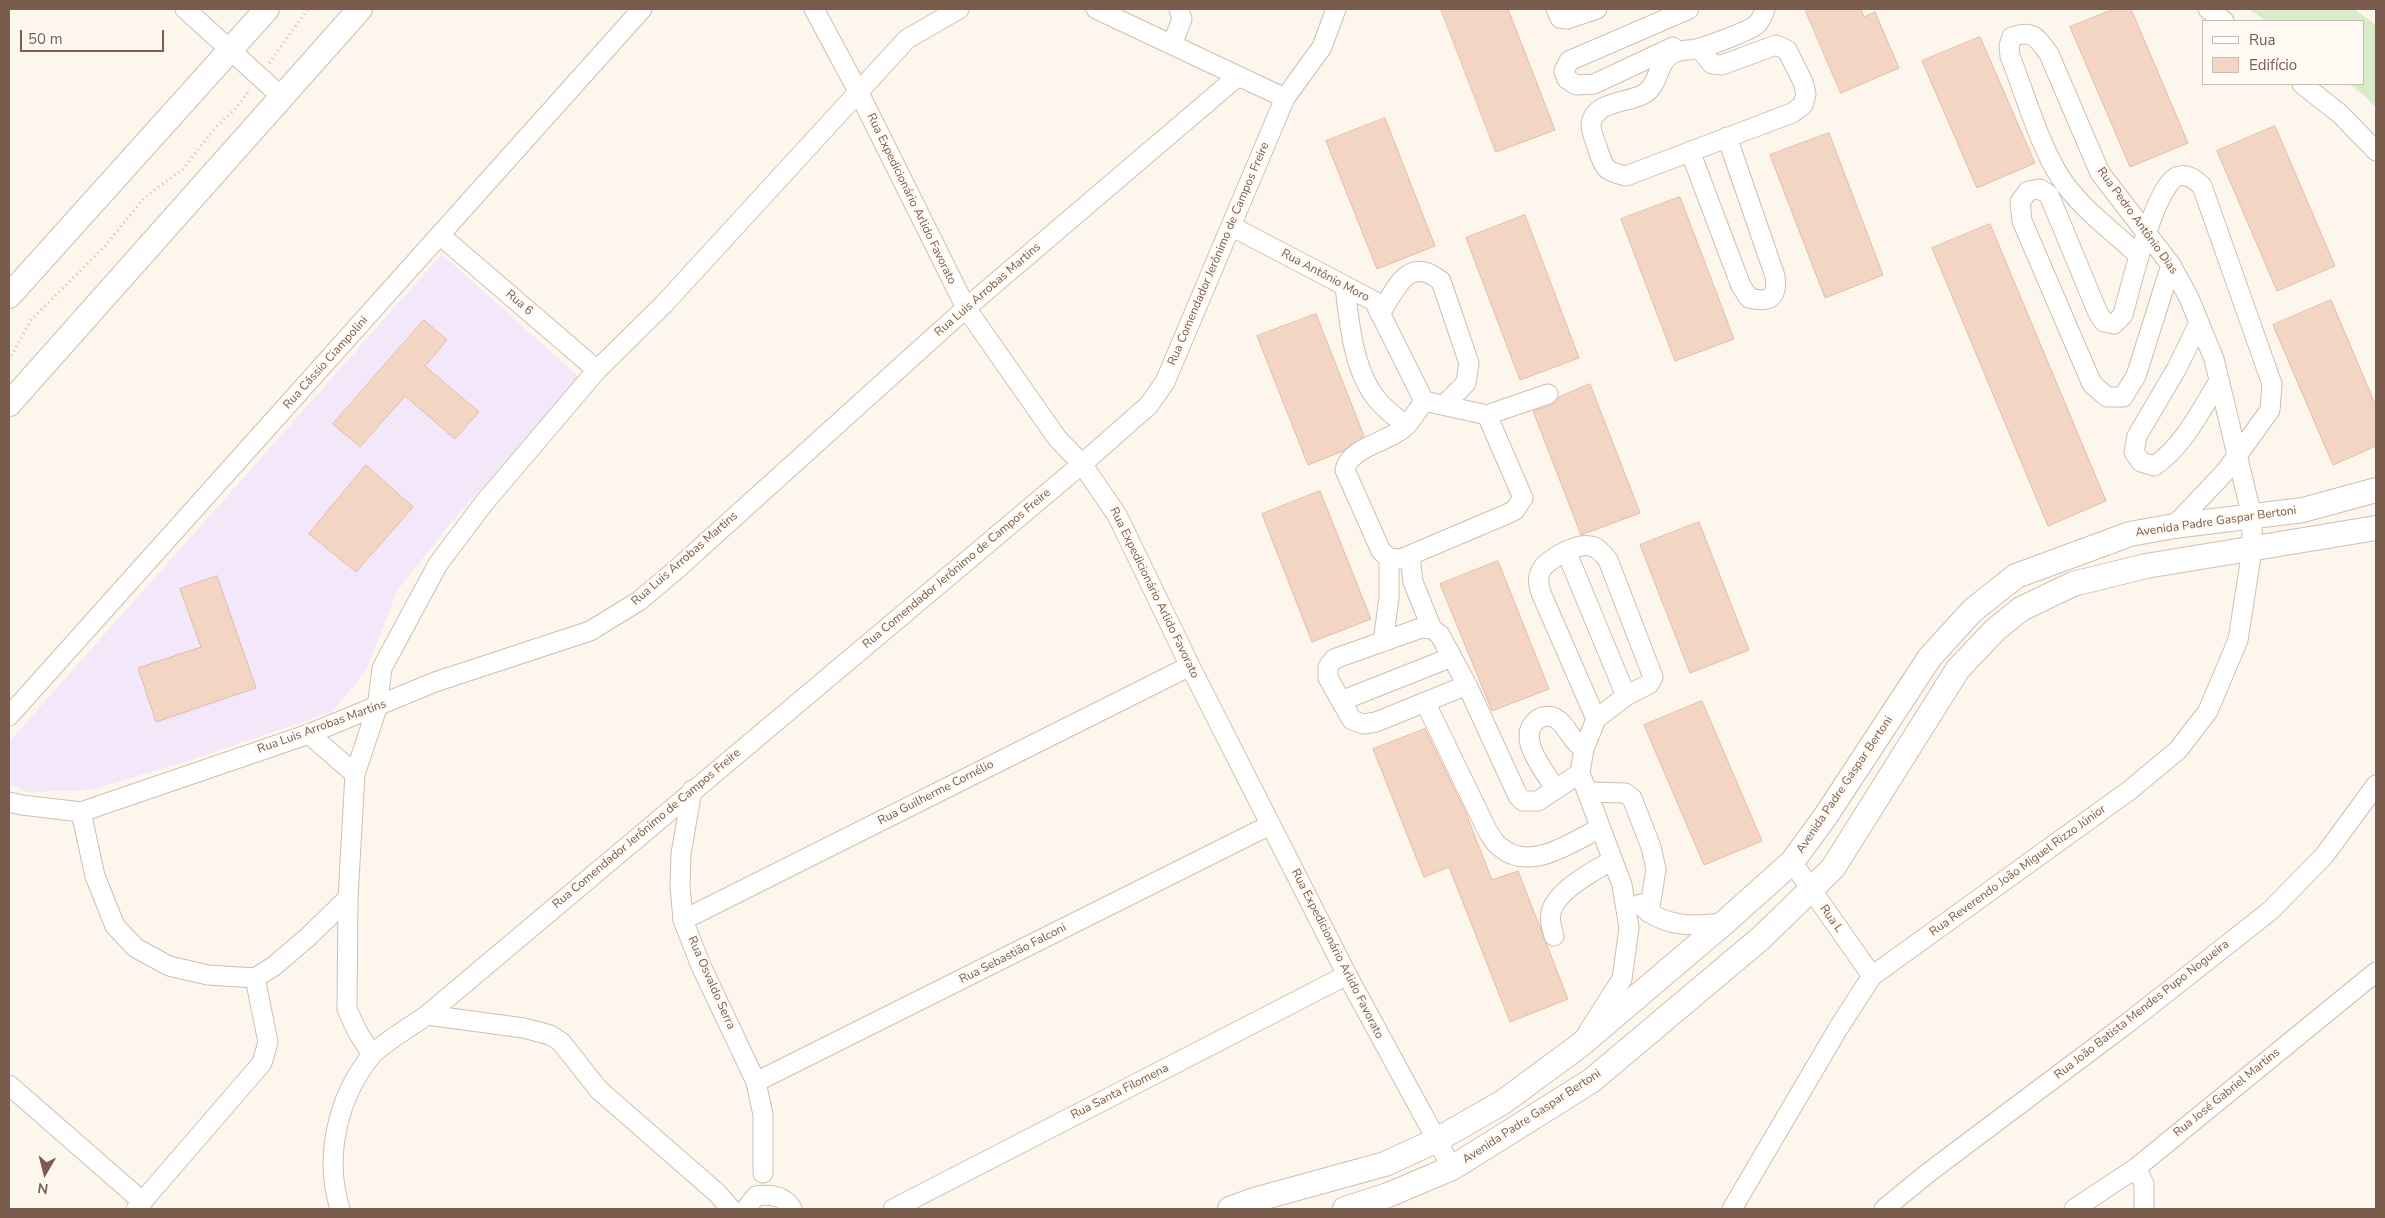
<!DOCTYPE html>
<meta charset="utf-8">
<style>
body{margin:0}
#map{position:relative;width:2385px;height:1218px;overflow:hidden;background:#fdf6ec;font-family:"Nunito Sans",sans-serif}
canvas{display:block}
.frame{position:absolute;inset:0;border:10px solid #7a5c4d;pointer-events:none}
.legend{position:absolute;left:2202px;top:20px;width:162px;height:65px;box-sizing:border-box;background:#fffaf3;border:1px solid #cabbb1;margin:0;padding:6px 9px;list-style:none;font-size:15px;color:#7a5c4d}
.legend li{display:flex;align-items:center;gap:10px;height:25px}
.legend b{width:25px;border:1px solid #cabbb1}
.north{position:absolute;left:20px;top:1148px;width:50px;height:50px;-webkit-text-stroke:4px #fffaf3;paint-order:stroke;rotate:188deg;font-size:14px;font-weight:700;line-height:20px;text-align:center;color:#7a5c4d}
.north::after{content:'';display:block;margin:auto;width:18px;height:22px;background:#7a5c4d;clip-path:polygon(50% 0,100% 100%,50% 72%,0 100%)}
.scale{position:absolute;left:20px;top:30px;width:144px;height:22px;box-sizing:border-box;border:2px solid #7a5c4d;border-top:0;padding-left:6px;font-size:15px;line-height:18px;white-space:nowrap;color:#7a5c4d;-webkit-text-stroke:4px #fffaf3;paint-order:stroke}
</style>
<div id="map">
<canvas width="2385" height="1218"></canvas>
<div class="frame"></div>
<ul class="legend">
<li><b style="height:6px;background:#fff"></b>Rua</li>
<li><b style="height:14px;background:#f3d5c3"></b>Edifício</li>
</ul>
<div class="north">N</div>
<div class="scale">50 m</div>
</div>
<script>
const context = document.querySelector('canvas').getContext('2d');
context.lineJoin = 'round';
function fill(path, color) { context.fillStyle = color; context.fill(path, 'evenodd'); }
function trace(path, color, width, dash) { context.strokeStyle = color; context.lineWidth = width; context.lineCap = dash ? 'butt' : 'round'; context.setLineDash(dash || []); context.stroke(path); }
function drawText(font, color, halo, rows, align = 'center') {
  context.font = font + ' "Nunito Sans",sans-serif'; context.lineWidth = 5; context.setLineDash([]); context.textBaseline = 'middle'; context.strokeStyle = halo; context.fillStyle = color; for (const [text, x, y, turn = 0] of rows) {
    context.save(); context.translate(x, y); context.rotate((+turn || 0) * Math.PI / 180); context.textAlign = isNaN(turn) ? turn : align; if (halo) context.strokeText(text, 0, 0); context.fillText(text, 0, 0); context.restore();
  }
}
const education = new Path2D(`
 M442 254 580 378 450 524 397 591 366 671 332 712 194 759 91 790 28 792 9 784V742Z`);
const green = new Path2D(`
 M2249 9H2354L2376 25V108L2365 96 2349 84H2364V21H2266Z`);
const building = new Path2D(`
 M1441 9H1508L1555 130 1496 152Z
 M1805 9H1861L1864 17 1875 12 1899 68 1841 93Z
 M2114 9H2131L2188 143 2130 167 2070 27Z
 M1980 37 2035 163 1977 188 1922 61Z
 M1385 118 1435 246 1377 269 1326 141Z
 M2275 126 2335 266 2277 291 2217 151Z
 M1829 133 1883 275 1825 298 1770 155Z
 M1680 197 1734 339 1675 361 1621 219Z
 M1525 215 1579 358 1520 380 1466 238Z
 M1990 224 2106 501 2048 526 1932 248Z
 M2331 300 2376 406V446L2333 465 2273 325Z
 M1316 314 1364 436 1343 451 1308 465 1257 336Z
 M424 320 447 340 425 366 479 412 455 439 405 396 360 447 333 424Z
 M1590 384 1640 513 1581 535 1533 411 1552 405 1559 397Z
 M366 465 413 507 356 572 309 534Z
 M1320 491 1371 619 1312 642 1262 514Z
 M1699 522 1749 650 1690 673 1640 545Z
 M1498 561 1549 689 1492 711 1440 584Z
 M217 576 256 688 156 722 138 668 201 647 180 589Z
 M1702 701 1762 841 1704 865 1644 725Z
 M1425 729 1465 811 1492 880 1518 871 1568 999 1510 1022 1449 867 1424 877 1373 749Z`);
const path = new Path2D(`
 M269 63 308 9
 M9 360 31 320 105 246 144 198 183 169 215 128 235 109 250 90`);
const minor = new Path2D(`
 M185 9 282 97
 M814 9 858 91 966 308 1057 438 1082 464 1117 515 1190 666 1347 975 1452 1168
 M1096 9 1285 98
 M1556 9 1560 18 1567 19 1597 9
 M2208 9 2224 21
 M1172 45 1182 19 1179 9
 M1673 47 1594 84 1576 85 1567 79 1564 71 1569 61 1689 9
 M1699 48 1712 64 1722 65 1776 45 1787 50 1803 82 1806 94 1803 105 1792 113 1626 176C1607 172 1604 169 1598 150 1596 143 1591 132 1591 125 1593 101 1628 103 1644 94 1660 85 1656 61 1674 53 1682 49 1692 51 1700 48 1711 45 1749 31 1756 25 1761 21 1763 15 1765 9
 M2302 84 2340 114 2376 151
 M1690 151 1741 286 1749 298C1770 303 1778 298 1775 276L1727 137
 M1231 226 1374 301 1424 401
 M441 236 597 370
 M2171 265 2136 376 2123 397H2107L2092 384 2022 221 2020 202 2028 191 2040 189 2049 195 2098 313 2104 322 2114 324 2123 315C2129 292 2156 180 2179 176 2189 174 2195 180 2202 186L2272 384 2270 410 2226 471 2174 526
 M1345 286C1349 321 1353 368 1375 397 1383 408 1396 417 1406 426
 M1380 314C1396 289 1408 254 1441 281L1469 363 1466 383 1444 405
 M2199 323 2177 368 2137 436 2134 452 2141 462 2154 466C2183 447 2201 410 2219 381
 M1424 401 1487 415 1523 498 1515 510 1507 514 1401 559 1389 558 1381 551 1345 470C1349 447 1390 442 1406 426 1413 419 1418 409 1424 401Z
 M1487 415 1548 394
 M1566 551 1626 696
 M1410 556 1413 582 1432 629
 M1383 642 1389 598V558
 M1467 685 1376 722 1363 724 1352 720 1328 678V667L1334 659 1421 628 1432 629 1440 635 1467 685 1518 796 1523 801H1538L1580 773
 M1341 701 1452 657
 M1425 702 1488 832C1492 837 1495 844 1500 847 1530 873 1572 842 1600 828
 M9 716 642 9
 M309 734 355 774
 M1555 788C1545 772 1515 737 1537 720 1541 716 1550 715 1555 718 1567 724 1571 742 1584 749
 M692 790 681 854 680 886 683 920 701 966 756 1082 763 1115V1173
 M1587 792 1625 793 1632 798 1651 847 1656 869 1649 913
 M9 802 22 805 81 812 309 734 435 682 590 631 639 601 677 569 966 308 1237 77
 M81 812 95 876 115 926 136 948 169 966 208 975 255 978 274 966 308 937 348 898
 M1792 862 1872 976
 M1640 904C1662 928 1696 927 1725 922
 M683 920 1190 666
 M1554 936C1552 929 1549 921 1551 913 1555 891 1595 870 1613 860
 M427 1015 1082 464 1149 405 1165 382 1285 98 1322 47 1336 9
 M1588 1032 1622 979 1629 928 1622 885 1580 773 1584 749 1596 719 1626 696 1649 684 1653 677 1608 560C1603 554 1598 547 1590 546 1577 543 1544 560 1540 573 1537 580 1539 586 1541 593L1596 719
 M372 1055 357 1031 347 1009 348 898 355 774 377 708 382 668 438 564 484 503 597 370 664 304 907 39 959 9
 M756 1082 1270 825
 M9 1085 143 1202
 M2136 1168 2144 1184V1209
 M136 1209 262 1063 268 1042 255 978
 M340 1209C324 1158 337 1098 371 1056 382 1043 412 1026 427 1015L524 1028 550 1035 561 1042 599 1090 717 1193 731 1209
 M746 1209 756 1196C770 1194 784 1195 792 1209
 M893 1209 1347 975
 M1732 1209 1839 1027 1872 976 2130 790 2178 750 2208 711 2238 640 2252 550V517L2214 359 2189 298 2171 265 2100 173 2049 54C2037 38 2033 29 2012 37L2009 46 2010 56C2025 94 2039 144 2060 177 2080 208 2113 231 2139 256
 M1884 1209 1928 1173 2129 1022 2270 911 2324 856 2376 785
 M2074 1209 2136 1168 2376 972`);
const tertiary = new Path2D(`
 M9 296 267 9
 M9 404 360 9
 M1230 1209 1254 1200 1385 1164 1435 1141 1503 1102 1579 1046 1725 922 1792 862 1825 817 1930 657 1973 610 2016 576 2130 534 2174 526 2303 510 2376 490
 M1345 1209 1388 1195 1452 1168 1591 1081 1761 938 1833 868 1958 669 1995 630 2021 609 2073 584 2146 566 2376 528`);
const streetNames = [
 ["Rua Expedicionário Arlido Favorato",911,199,64],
 ["Rua Pedro Antônio Dias",2137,221,54],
 ["Rua Comendador Jerônimo de Campos Freire",1219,254,-67],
 ["Rua Antônio Moro",1325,276,28],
 ["Rua Luis Arrobas Martins",988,290,-41],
 ["Rua 6",519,303,41],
 ["Rua Cássio Ciampolini",326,363,-48],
 ["Avenida Padre Gaspar Bertoni",2216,522,-8],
 ["Rua Luis Arrobas Martins",685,559,-41],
 ["Rua Comendador Jerônimo de Campos Freire",957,569,-40],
 ["Rua Expedicionário Arlido Favorato",1154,593,64],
 ["Rua Luis Arrobas Martins",322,727,-20],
 ["Avenida Padre Gaspar Bertoni",1845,785,-56],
 ["Rua Guilherme Cornélio",936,793,-27],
 ["Rua Comendador Jerônimo de Campos Freire",647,829,-40],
 ["Rua Reverendo João Miguel Rizzo Júnior",2018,871,-36],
 ["Rua L",1831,919,54],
 ["Rua Sebastião Falconi",1013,954,-27],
 ["Rua Expedicionário Arlido Favorato",1337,954,63],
 ["Rua Osvaldo Serra",711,983,66],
 ["Rua João Batista Mendes Pupo Nogueira",2142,1010,-38],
 ["Rua Santa Filomena",1120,1092,-27],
 ["Rua José Gabriel Martins",2227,1093,-39],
 ["Avenida Padre Gaspar Bertoni",1532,1117,-33]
];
fill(education, '#f3e8fa');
fill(green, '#d8ecc9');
fill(building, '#f3d5c3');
trace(building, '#e6bba3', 1);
trace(minor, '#d1beb0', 21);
trace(tertiary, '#d1beb0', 26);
trace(path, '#d9b8a5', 3, [1, 4]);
trace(minor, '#fff', 19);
trace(tertiary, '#fff', 24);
drawText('12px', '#7a5c4d', '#fffaf3', streetNames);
</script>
